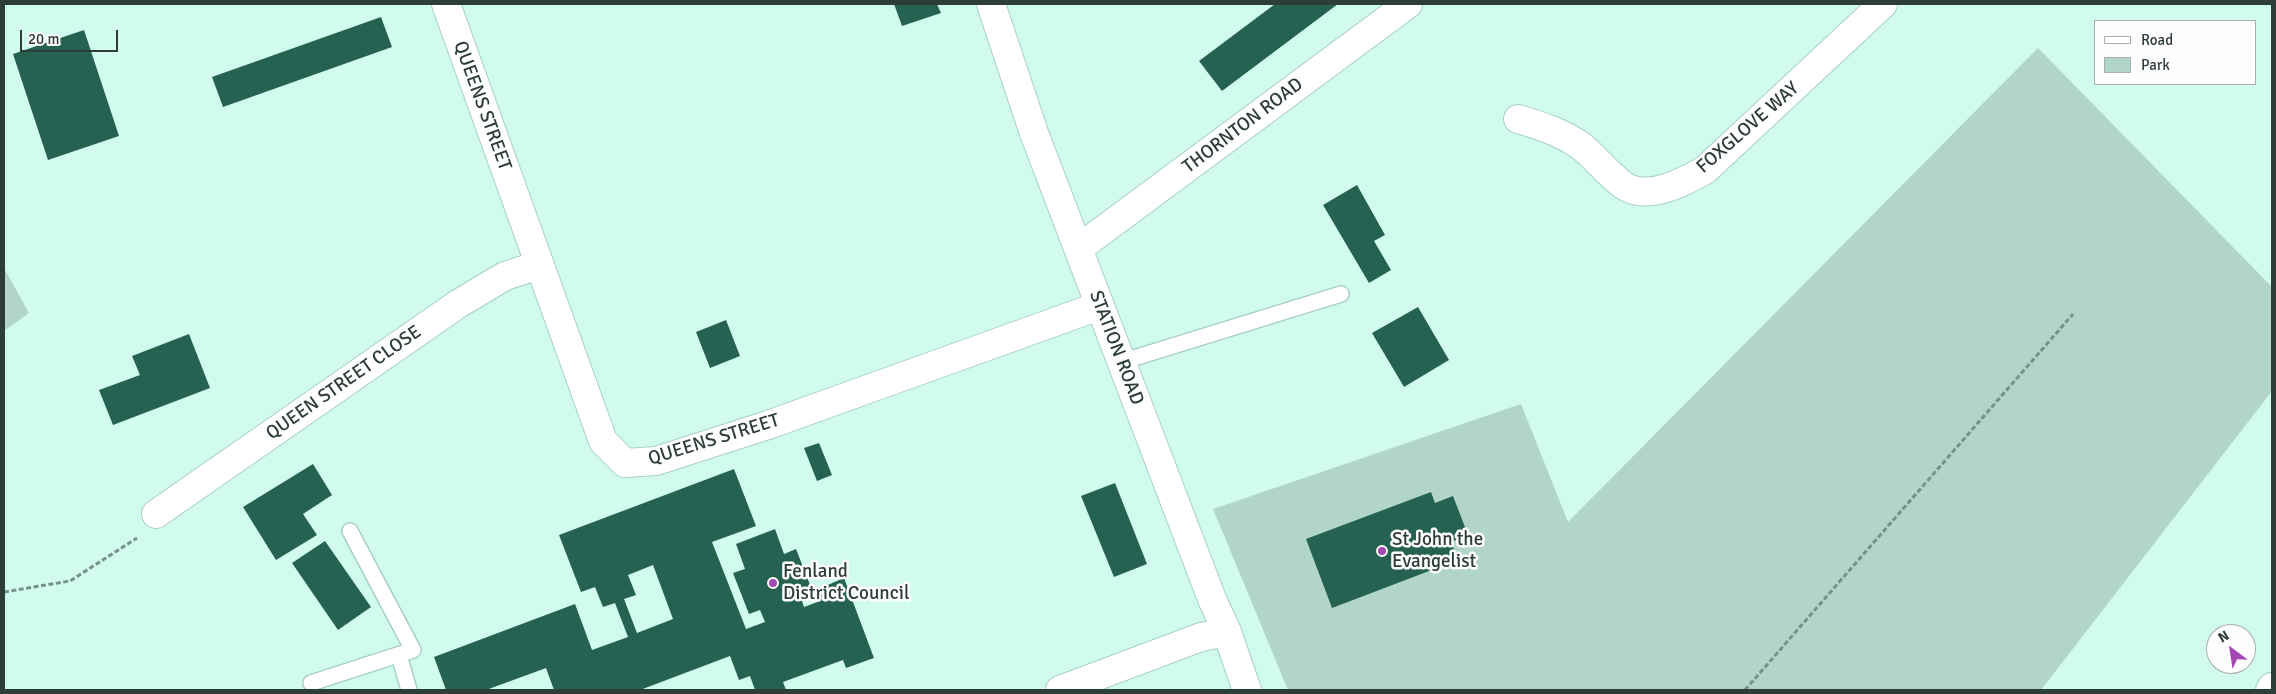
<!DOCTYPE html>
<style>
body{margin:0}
#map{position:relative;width:2276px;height:694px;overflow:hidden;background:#d1fbec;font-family:Signika,sans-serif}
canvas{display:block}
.frame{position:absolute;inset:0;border:5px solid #2d3d37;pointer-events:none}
.legend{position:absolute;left:2094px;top:20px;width:162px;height:65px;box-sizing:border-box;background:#fdfdfd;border:1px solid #aab0ae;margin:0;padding:6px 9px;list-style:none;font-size:15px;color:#2d3d37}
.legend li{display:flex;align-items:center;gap:10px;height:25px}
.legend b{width:25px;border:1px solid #aab0ae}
.north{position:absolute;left:2206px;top:624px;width:50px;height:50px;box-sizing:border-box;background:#fdfdfd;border:1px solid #aab0ae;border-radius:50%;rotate:329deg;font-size:14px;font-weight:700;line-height:20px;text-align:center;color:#2d3d37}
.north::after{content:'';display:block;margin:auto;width:18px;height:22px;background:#a148b4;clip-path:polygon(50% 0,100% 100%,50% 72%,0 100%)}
.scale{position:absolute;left:20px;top:30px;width:98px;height:22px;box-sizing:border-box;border:2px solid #2d3d37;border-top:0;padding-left:6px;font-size:15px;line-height:18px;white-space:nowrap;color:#2d3d37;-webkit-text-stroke:4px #fdfdfd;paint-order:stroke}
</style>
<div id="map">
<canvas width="2276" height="694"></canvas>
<div class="frame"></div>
<ul class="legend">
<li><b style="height:6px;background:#fff"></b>Road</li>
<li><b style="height:14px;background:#b1d5c8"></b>Park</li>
</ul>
<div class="north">N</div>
<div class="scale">20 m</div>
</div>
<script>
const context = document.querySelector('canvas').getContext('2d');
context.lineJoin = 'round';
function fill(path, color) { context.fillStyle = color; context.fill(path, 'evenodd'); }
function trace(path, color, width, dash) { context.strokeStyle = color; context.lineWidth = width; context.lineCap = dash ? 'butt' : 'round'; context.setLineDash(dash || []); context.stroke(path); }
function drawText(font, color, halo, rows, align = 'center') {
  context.font = font + ' Signika,sans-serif'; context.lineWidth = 5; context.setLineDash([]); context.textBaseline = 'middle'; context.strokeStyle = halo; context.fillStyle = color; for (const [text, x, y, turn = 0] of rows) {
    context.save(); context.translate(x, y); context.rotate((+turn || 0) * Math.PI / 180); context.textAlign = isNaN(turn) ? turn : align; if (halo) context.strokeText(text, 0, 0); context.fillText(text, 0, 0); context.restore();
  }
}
const green = new Path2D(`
 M2038 48 2272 287V391L2041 690H1288L1213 509 1521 404 1568 522Z
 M4 268 29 313 4 331Z`);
const building = new Path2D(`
 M894 4H937L941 13 902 26Z
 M1275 4H1338L1222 91 1199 61Z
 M381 17 392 47 223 107 212 77Z
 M84 30 119 136 48 160 13 54Z
 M1357 185 1385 235 1374 241 1391 270 1369 283 1323 205Z
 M1418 307 1449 360 1404 387 1372 333Z
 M726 320 740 356 710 368 696 332Z
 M189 334 210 388 113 425 99 390 140 375 132 356Z
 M819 443 832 475 817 481 804 448Z
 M313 464 332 495 303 514 317 535 276 560 243 507Z
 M734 469 756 526 712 542 746 629 765 622 760 610 749 614 733 573 745 569 736 544 775 529 784 554 796 549 812 590 800 595 804 607 820 601 816 590 844 578 874 658 846 668 843 660 783 682 786 690H755L750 676 739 680 730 656 640 690H554L546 668 486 690H446L434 657 575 604 592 650 628 637 615 603 603 607 595 587 581 592 559 535ZM653 565 673 619 637 633 624 599 636 595 628 575Z
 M1115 483 1147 564 1114 577 1081 496Z
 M1431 492 1435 503 1453 496 1468 535 1451 542 1458 560 1332 608 1306 539Z
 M325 541 371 607 338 630 292 563Z`);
const path = new Path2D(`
 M4 592 70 581 137 538
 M1745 690 2073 314`);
const service = new Path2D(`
 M1121 362 1341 294
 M399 655 409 690
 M311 683 413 650 350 531`);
const minor = new Path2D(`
 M446 4 603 441 625 463 656 461 768 425 1099 306
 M1518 119C1541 126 1561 132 1581 146 1596 158 1608 174 1623 185 1647 202 1684 182 1705 170L1883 4
 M1079 248 1408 4
 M156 514 458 304 505 276 539 265
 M1060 690 1201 637 1227 632
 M2270 690 2272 687`);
const secondary = new Path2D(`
 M991 4 1034 133 1212 599 1227 632 1247 690`);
const markers = [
 [1382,551,5,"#a148b4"],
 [773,583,5,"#a148b4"]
];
const streetNames = [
 ["QUEENS STREET",482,106,70],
 ["THORNTON ROAD",1243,126,-37],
 ["FOXGLOVE WAY",1748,128,-41],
 ["STATION ROAD",1116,348,69],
 ["QUEEN STREET CLOSE",344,383,-35],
 ["QUEENS STREET",714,440,-17]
];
const poiNames = [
 ["St John the",1392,540],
 ["Evangelist",1392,562],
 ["Fenland",783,572],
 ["District Council",783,594]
];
fill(green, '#b1d5c8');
fill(building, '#266251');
trace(service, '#a8d0c2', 18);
trace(minor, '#a8d0c2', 30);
trace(secondary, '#a8d0c2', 30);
trace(path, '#779389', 3, [5, 2.5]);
trace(service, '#fff', 15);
trace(minor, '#fff', 28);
trace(secondary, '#fff', 28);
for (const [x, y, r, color] of markers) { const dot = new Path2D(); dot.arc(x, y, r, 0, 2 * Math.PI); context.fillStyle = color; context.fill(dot); trace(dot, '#fdfdfd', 2); }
drawText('19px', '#2d3d37', '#fdfdfd', streetNames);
drawText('19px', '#2d3d37', '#fdfdfd', poiNames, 'left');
</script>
